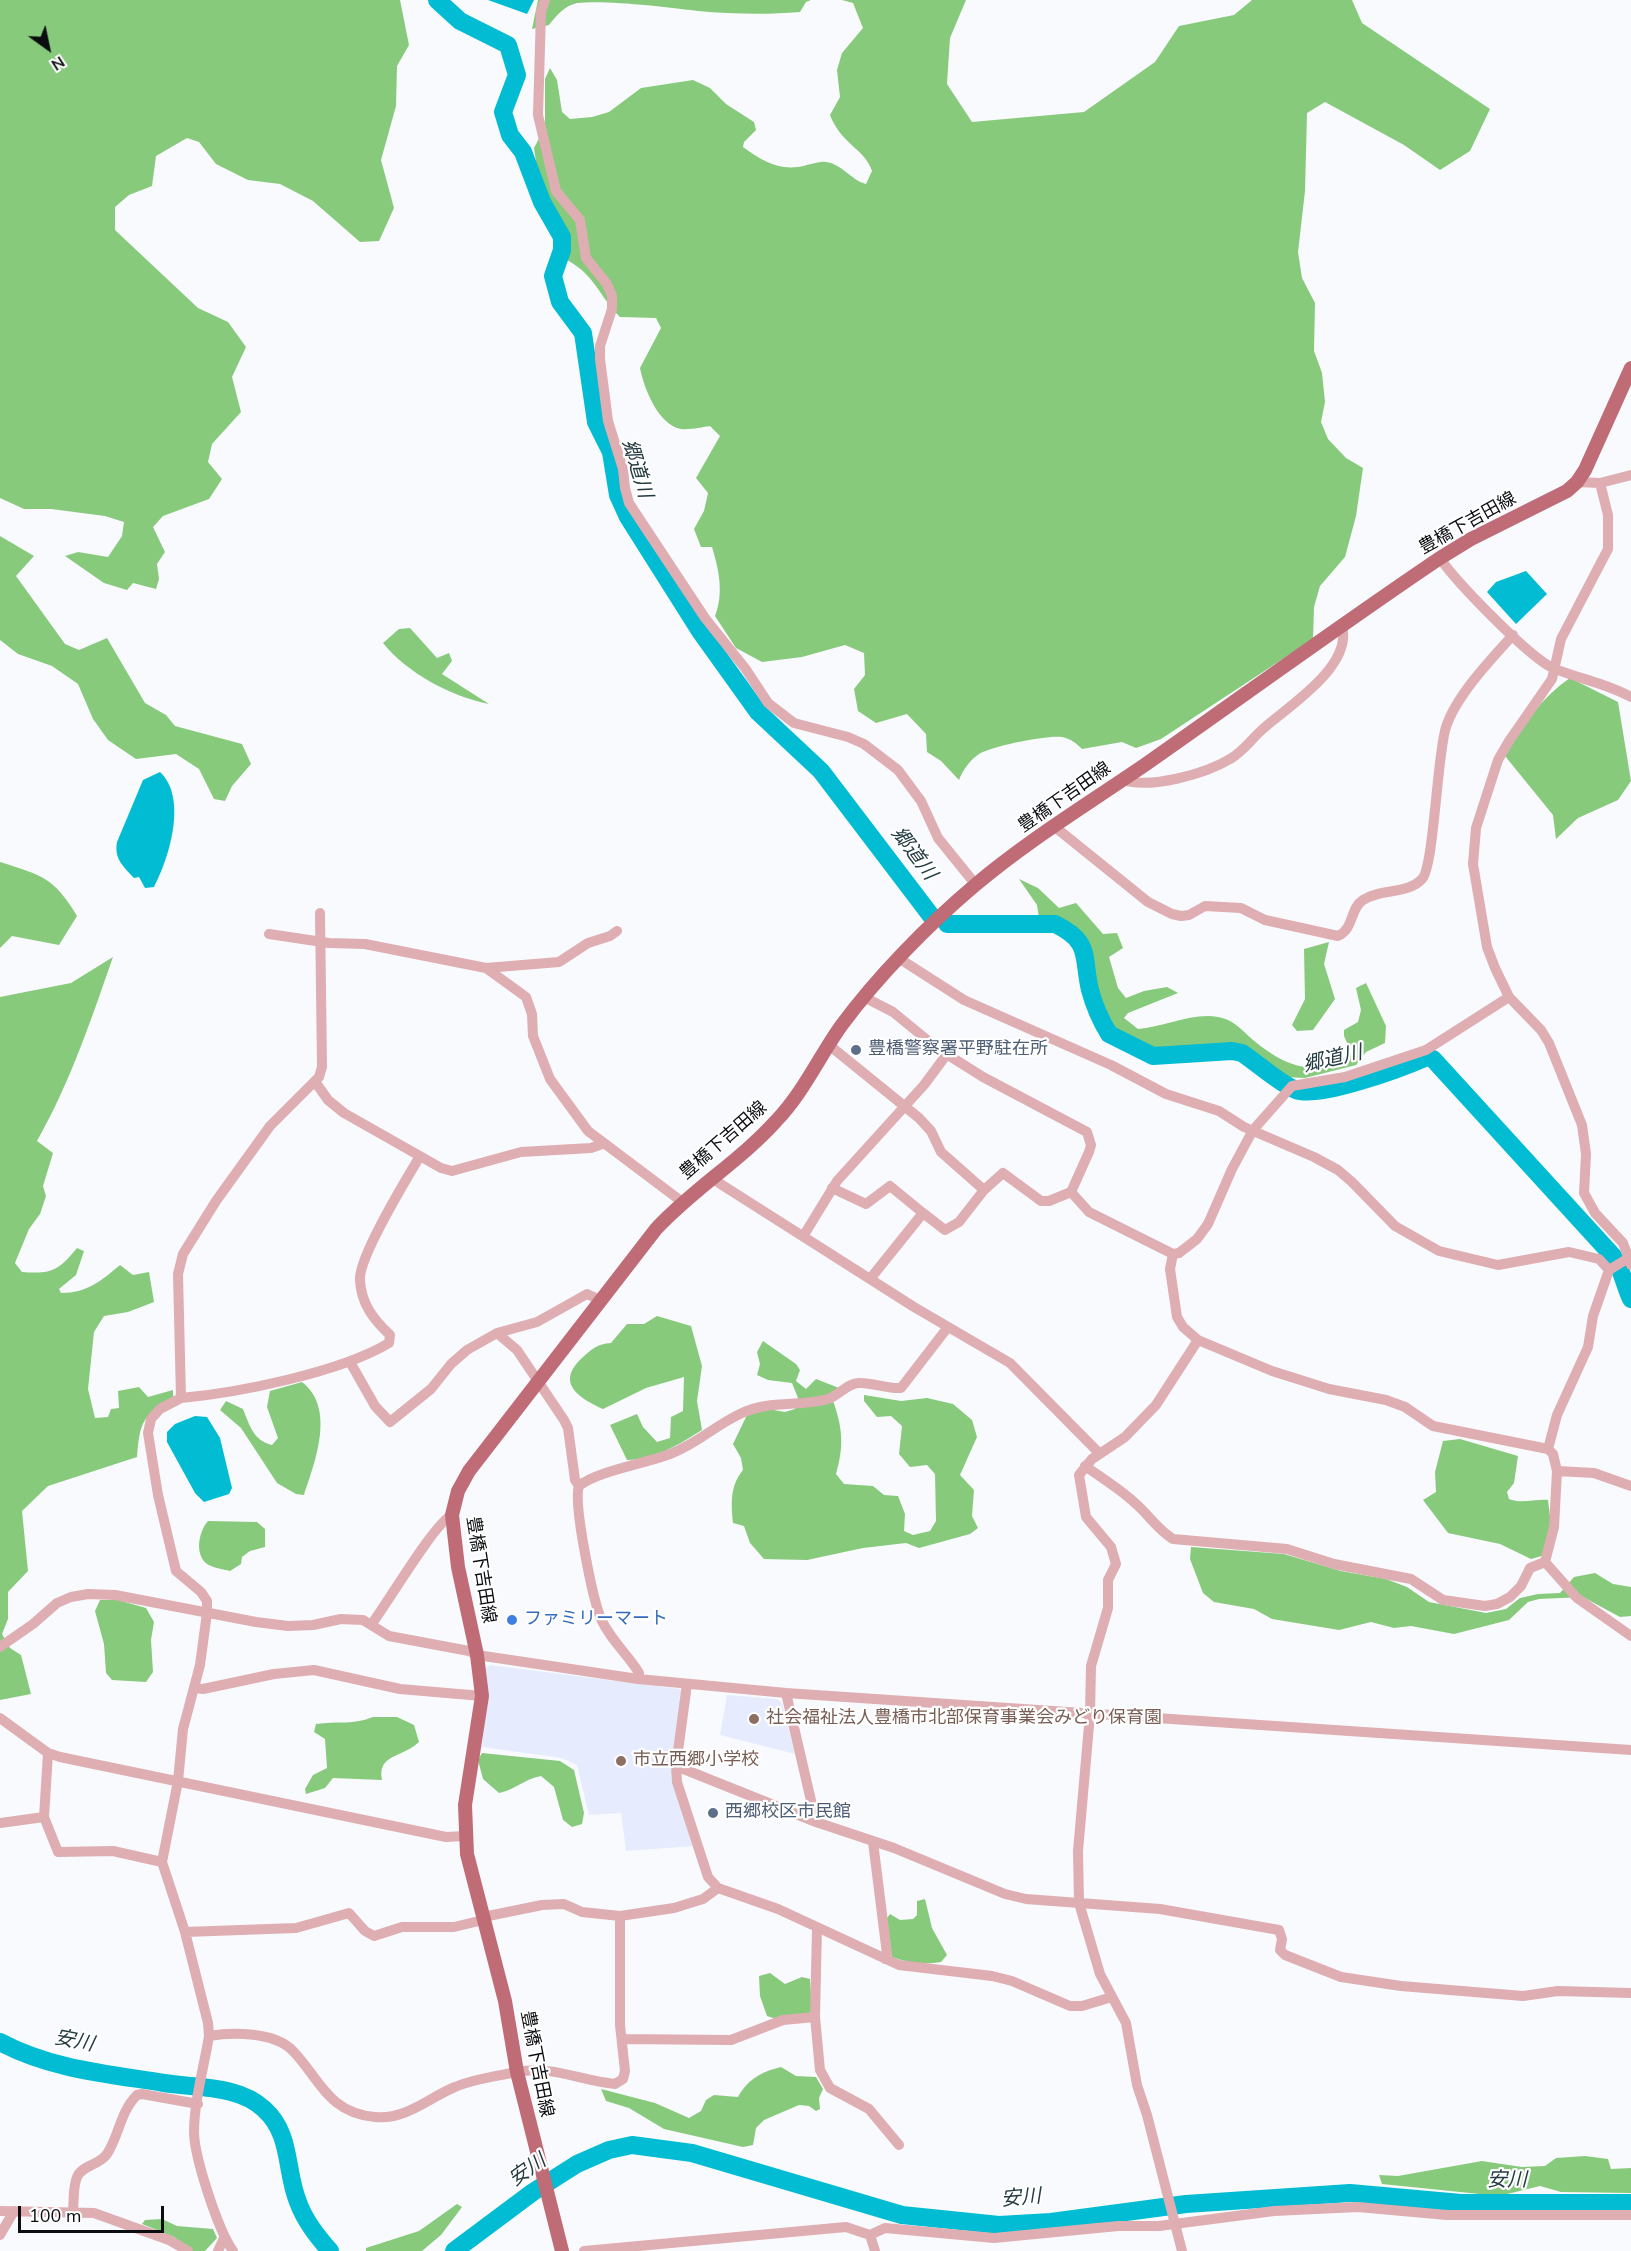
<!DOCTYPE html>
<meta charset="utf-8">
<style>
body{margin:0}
#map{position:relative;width:1631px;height:2251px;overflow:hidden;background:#f8fafe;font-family:"Nunito Sans",sans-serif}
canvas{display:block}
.north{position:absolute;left:18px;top:18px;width:60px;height:60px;-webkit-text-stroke:4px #fff;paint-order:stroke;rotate:147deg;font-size:16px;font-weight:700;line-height:24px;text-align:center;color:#0b0d10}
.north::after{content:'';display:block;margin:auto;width:21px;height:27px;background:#0b0d10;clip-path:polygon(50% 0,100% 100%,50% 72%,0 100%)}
.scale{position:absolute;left:18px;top:2206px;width:146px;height:27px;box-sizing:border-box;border:3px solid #0b0d10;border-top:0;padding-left:8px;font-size:18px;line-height:21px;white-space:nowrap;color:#0b0d10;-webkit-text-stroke:4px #fff;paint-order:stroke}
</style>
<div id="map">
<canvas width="1631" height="2251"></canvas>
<div class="north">N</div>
<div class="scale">100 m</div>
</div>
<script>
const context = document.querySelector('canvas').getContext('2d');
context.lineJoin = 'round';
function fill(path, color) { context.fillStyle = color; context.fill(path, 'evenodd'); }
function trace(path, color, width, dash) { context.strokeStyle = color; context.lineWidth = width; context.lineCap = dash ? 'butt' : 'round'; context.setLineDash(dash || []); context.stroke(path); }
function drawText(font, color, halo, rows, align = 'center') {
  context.font = font + ' "Nunito Sans","Noto Sans JP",sans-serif'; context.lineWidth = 4.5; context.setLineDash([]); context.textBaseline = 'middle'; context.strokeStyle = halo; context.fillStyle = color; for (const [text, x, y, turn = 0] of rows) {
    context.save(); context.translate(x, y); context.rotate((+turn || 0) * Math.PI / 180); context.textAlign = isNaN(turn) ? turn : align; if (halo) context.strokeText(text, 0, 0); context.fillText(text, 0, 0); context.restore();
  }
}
const built = new Path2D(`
 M490 1665 680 1689 683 1694 673 1781 694 1846 626 1851 621 1813 589 1815 577 1765 562 1758 482 1747 487 1701 486 1668Z
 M727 1695 777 1699 782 1703 795 1754 720 1735Z`);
const forest = new Path2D(`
 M0 0H400L409 45 397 66 396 106 381 160 394 208 379 241 360 242 313 201 280 184 248 180 216 164 199 142 187 138 156 156 152 186 129 195 115 207V230L198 308 228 322 246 347 232 377 241 412 212 444 208 462 222 479 209 499 163 516 153 527 165 552 157 564 159 579 156 589 133 583 127 590 104 583 65 556 78 552 108 557 122 536 124 522 105 516 51 509H24L0 498Z
 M538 0H811L806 2 800 12C766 15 731 14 698 11 665 7 608 0 577 3 564 6 557 15 549 25L532 29Z
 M842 0H966L950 38 947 84 972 122 1084 112 1155 62 1179 26 1234 15 1252 0H1352L1362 23 1490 109 1470 151 1440 170 1404 145 1325 102 1307 113 1305 191 1298 252 1302 278 1315 303 1314 351 1322 373 1325 402 1321 422 1328 439 1346 458 1363 468 1356 516 1345 557 1320 586 1314 607 1313 639 1161 739 1136 748 1122 742 1082 749C1076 743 1071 739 1062 737 1047 735 992 746 979 754 969 761 963 770 959 780L941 761 927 752 926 734 907 714 876 723 858 711 854 689 865 675 864 653 845 645 802 657 762 662 736 648 715 616C724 593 719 570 712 547H701L694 529 704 511 708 493 696 478 720 436 710 426C702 427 690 430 681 429 658 425 644 388 640 368L661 328 656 318 620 317C598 295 596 276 567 260L562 229 546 200 538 176 534 148 545 127V79L550 68 557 80 562 112 570 119 592 117 609 112 641 88 693 80 710 88 726 104 754 122 756 130 744 142 743 147C760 159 776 170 798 167 807 166 818 161 826 162 842 164 851 180 866 184L872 171C865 149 841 144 830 115L840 97 837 70 842 53 863 28 853 3Z
 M0 536 34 556 16 576 65 644 79 650 107 638 145 703 166 715 175 726 242 744 251 764 232 786 225 801 214 799 199 769 176 754 136 759 108 740 93 719 78 684 52 666 18 654 0 640Z
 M410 628 437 658 449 653 452 661 442 674 489 704C452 697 407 673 383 643L399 629Z
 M1570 678 1618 702 1631 781 1618 800 1578 818 1556 839 1553 815 1505 756C1522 726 1542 697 1570 678Z
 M0 862C41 875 54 877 77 916L59 945 12 936 0 948Z
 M1019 879 1038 888 1059 908 1076 903 1103 934 1117 933 1123 948 1109 957 1118 988 1126 998 1144 991 1167 987 1178 993 1128 1013 1124 1018 1138 1029C1166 1027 1201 1008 1228 1020 1237 1024 1246 1034 1253 1040 1286 1067 1315 1079 1352 1053L1344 1036V1030L1358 1022 1361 1010 1356 988 1366 983 1386 1026 1385 1043 1366 1052 1356 1065 1305 1078 1285 1077 1245 1051 1228 1044 1164 1049 1135 1043 1123 1038 1108 1021 1094 988 1089 951 1082 935 1066 923 1039 918 1037 905Z
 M1329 942 1324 964 1335 999 1313 1030 1297 1031 1292 1025 1305 999 1304 949Z
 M113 957C91 1020 70 1083 37 1141L53 1153 43 1186 46 1196 40 1214 29 1229 15 1263 22 1272C52 1274 58 1271 77 1248L84 1251 76 1275 59 1289 61 1293C87 1293 101 1281 120 1265L133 1275 149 1272 154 1302 128 1312 104 1316 94 1332 88 1389 95 1418 108 1417 111 1409 119 1408 118 1391 139 1387 148 1397 173 1390V1397C142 1417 140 1421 137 1457L48 1486 22 1511 28 1571 8 1592V1619L2 1634 10 1648 21 1655 31 1694 0 1700V997L71 983Z
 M657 1316 691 1326 702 1366 697 1401 702 1430C678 1445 656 1459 627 1460L610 1425 637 1414 643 1427 657 1442 670 1438 671 1417 683 1411 684 1377 646 1388 603 1409C579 1398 555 1383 582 1358 592 1349 597 1344 611 1343L627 1324H644Z
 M763 1341 796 1364 800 1370 796 1381 806 1389 816 1379 839 1388 831 1395C842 1425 845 1443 836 1474L844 1484 873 1486 884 1495 898 1496 905 1514 904 1531 913 1535 930 1531 936 1521 935 1474 927 1465 910 1467 899 1454 902 1426 891 1416 877 1417 864 1401V1395L901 1401 927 1398 953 1404 972 1420 977 1437 960 1475 974 1490 972 1516 978 1528 970 1534 919 1548 906 1543 863 1548 807 1560 764 1559 750 1543 744 1526 733 1523C731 1503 730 1486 743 1470L741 1458 733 1444 747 1415 768 1409 785 1412 795 1409 798 1398 792 1383 768 1380 757 1375 760 1364 757 1352Z
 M302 1382C336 1408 315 1462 304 1495L296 1494 277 1483 241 1428 220 1410 226 1401 243 1409C250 1426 253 1440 272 1445L278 1438 267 1407 270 1391Z
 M1460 1439 1518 1456 1514 1483 1507 1492 1509 1499C1521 1504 1534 1499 1548 1500L1552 1532 1545 1555 1531 1559 1500 1544 1448 1533 1423 1500 1436 1492 1435 1472 1443 1441Z
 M208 1521 257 1522 265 1529V1547L250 1551 242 1557 241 1564 230 1571C223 1569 213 1568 207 1564 194 1554 199 1531 208 1521Z
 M1191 1547 1284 1554 1341 1571 1386 1579 1407 1587 1429 1602 1486 1613 1506 1609 1520 1598 1538 1594 1560 1593 1574 1577 1595 1573 1613 1584 1631 1587V1616L1620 1617 1583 1597 1539 1599 1528 1602 1509 1620 1454 1634 1411 1626 1394 1628 1371 1622 1339 1630 1272 1619 1254 1609 1214 1602 1203 1593 1190 1559Z
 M100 1600H118L146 1608 154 1622 151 1640 153 1672 146 1682 112 1680 106 1673 104 1644 95 1611Z
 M373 1717H397L414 1725 419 1742C402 1758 377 1754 382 1780L333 1778 325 1788 306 1794 305 1789 313 1775 327 1768 325 1739 314 1732 316 1724C337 1721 354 1725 373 1717Z
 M482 1753 560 1761 574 1770 584 1813 582 1824 572 1827 563 1820 554 1787 541 1776C524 1779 515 1790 499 1793L483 1779 478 1760Z
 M925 1899 932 1928 947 1955 941 1962C925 1965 908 1963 892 1957L887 1918 890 1914 900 1920 913 1919 917 1915V1901Z
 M770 1973 785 1984 802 1977 810 1979 812 2010 809 2014 776 2019 767 2016 760 1996 759 1976Z
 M781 2067 796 2076 816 2077 823 2089 819 2098 820 2109 816 2111 809 2106 799 2105 764 2120 756 2128 753 2145 743 2147 664 2129 629 2108 606 2101 601 2089 655 2103 689 2118 701 2111 706 2100 714 2095 738 2097C748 2079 761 2072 781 2067Z
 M1585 2156 1608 2159 1611 2169 1631 2168V2193L1561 2192 1540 2186 1499 2196 1382 2184 1379 2175 1398 2176 1482 2161 1522 2167 1545 2166 1556 2158Z
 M457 2204 462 2207 441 2235 422 2251H366V2248L419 2231Z
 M162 2219 177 2226 213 2229 217 2238 205 2251H192L174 2237 142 2224 145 2220Z`);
const water = new Path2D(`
 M488 0H534L527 14Z
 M1526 571 1547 594 1516 624 1487 592 1496 582Z
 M160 772C188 798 169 859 154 887L145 888 139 877 134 878C123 866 114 859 117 842L143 780Z
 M195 1416 207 1417 220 1438 232 1488 229 1494 204 1502 195 1493 167 1442V1432L175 1424Z`);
const river = new Path2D(`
 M437 0 460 21 508 45 517 75 503 112 510 135 523 152 542 202 562 237V250L553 276 560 302 583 333 596 422 611 452 618 495 628 517 700 631 758 712 821 771 932 917
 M947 924H1055C1092 942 1082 956 1090 990 1094 1005 1101 1021 1109 1034L1153 1056 1232 1051 1242 1053C1257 1063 1280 1084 1296 1090 1319 1099 1402 1068 1427 1057L1433 1059 1613 1256C1622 1269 1624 1284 1631 1299
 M0 2042C50 2069 108 2074 164 2083 196 2088 239 2085 264 2109 292 2134 285 2170 298 2202 305 2221 317 2236 330 2251
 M454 2251 533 2192 577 2164 609 2150 632 2145 692 2153 902 2215 999 2225 1051 2222 1186 2204 1350 2193 1461 2203H1631`);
const minor = new Path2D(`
 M545 0 541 12 538 115 556 191 580 220 586 258 607 284 612 296V309L600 346V359L608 421 623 469 625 488 629 503 705 618 745 668 768 703 794 723 848 737 864 744 898 770 921 801 938 838 976 885
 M1577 482 1600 483 1631 475
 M1600 483 1608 515V549L1561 639 1552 679 1509 741 1498 760 1476 828 1473 864 1487 947 1495 968 1509 997 1541 1030 1549 1043 1582 1125 1586 1154 1584 1193 1595 1213 1623 1243 1631 1265
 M1440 558C1455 581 1530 658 1553 668 1579 679 1606 683 1631 697
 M1123 780C1151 789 1205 774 1230 759 1243 752 1253 737 1264 728 1289 706 1353 666 1342 626
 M1055 827 1148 902 1172 914 1181 916 1189 915 1205 906 1241 908 1265 920 1338 936C1354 929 1350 908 1363 900 1381 888 1407 895 1422 879 1434 867 1437 754 1446 727 1456 696 1491 659 1513 635
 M320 913 322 1067 319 1077 270 1126 216 1201 183 1254 178 1274 181 1398C238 1393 341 1372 389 1343L390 1335C374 1320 361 1304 360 1280 358 1258 407 1178 420 1156
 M269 934 329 943 365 944 486 968 526 997 532 1014 533 1036 550 1079 588 1131 681 1201
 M900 959 964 1000 1111 1065 1166 1094 1219 1111 1244 1127 1314 1157 1338 1170 1352 1182 1395 1226 1439 1251 1498 1265 1569 1252 1599 1259 1609 1270
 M486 968 559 962 588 943 610 936 617 931
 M1509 997 1426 1050 1345 1077 1292 1086 1253 1130 1232 1169 1208 1224 1197 1239 1179 1253 1173 1254 1170 1269 1177 1317 1183 1327 1198 1340 1272 1371 1329 1389 1386 1400 1405 1407 1433 1426 1548 1449 1553 1454 1557 1471 1554 1527 1545 1562
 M866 998 893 1012 937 1048 983 1077 1087 1132 1091 1145 1089 1152 1071 1192
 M829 1045 919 1118 931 1131 941 1152 984 1190 1003 1173 1041 1201H1049L1071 1192 1089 1212 1173 1254
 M316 1083 328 1100 344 1113 441 1168 452 1171 521 1152 591 1148 602 1144
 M713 1176 719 1183 914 1307 1010 1363 1100 1454
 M832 1188 866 1204 890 1186 923 1213
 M804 1235 837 1181 924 1085 947 1054
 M870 1279 923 1213 945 1230 959 1222 984 1190
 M497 1333 517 1350 564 1420 568 1428 575 1480 579 1486C573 1503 593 1602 602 1621 611 1640 628 1655 639 1673L638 1679
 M350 1362 375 1406 390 1422 431 1389 451 1364 467 1350 497 1333 537 1322 587 1294 600 1300
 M181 1398 160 1409 151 1419 148 1433 158 1495 176 1571 201 1592 207 1601V1613L200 1665 183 1729 178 1781 162 1862 185 1932 208 2023 209 2036C204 2067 194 2101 194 2133 195 2159 218 2230 233 2251
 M1548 1449 1557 1415 1588 1347 1593 1316 1609 1270 1627 1259
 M1085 1466C1102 1478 1120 1489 1135 1503 1149 1515 1157 1529 1173 1539L1287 1549 1334 1564 1411 1579 1443 1600 1485 1606 1497 1604 1510 1597 1521 1586 1530 1568 1545 1562 1577 1598 1631 1636
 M1557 1471 1594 1473 1631 1486
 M579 1486C597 1471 647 1463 670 1454 697 1444 717 1424 742 1413 769 1400 800 1407 828 1399 840 1395 848 1382 860 1383 875 1383 887 1389 901 1388L948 1327
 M371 1625C387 1604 435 1522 452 1515
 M0 1647 33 1624 57 1603 71 1597 88 1594 115 1595 256 1622 288 1626 313 1625 341 1619 363 1620 389 1636 469 1651 477 1655 638 1679 786 1693 1631 1750
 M687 1684 676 1766 677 1782 708 1877 718 1888 778 1909 899 1965 992 1976 1012 1981 1070 2006H1082L1112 1997
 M194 1688 203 1689 274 1674 314 1670 400 1689 482 1696
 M786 1693 816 1822 894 1848 1005 1894 1026 1899 1160 1909 1279 1930 1282 1939 1280 1950 1285 1955 1341 1977 1401 1986 1523 1996 1558 1991 1631 1993
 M0 1718 48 1753 60 1757 446 1837 465 1836
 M48 1753 44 1817 58 1852 113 1851 162 1862
 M676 1766 816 1822
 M0 1823 44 1817
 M873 1842 887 1954 885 1959
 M817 1928 815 2017 820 2070 830 2088 869 2109 899 2145
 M185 1932 296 1928 349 1913 365 1931 374 1936 402 1927H454L479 1921 488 1916 542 1905 564 1904 582 1912 620 1916 674 1908 703 1899 718 1888
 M209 2036C233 2032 274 2032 292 2050 319 2077 327 2113 375 2117 406 2120 428 2098 455 2087 473 2079 497 2076 517 2072 552 2065 581 2081 615 2084L623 2079 625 2071 620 2025V1916
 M622 2039 731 2040 783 2020 815 2017
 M73 2210C74 2200 73 2186 77 2177 82 2165 100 2165 107 2154 119 2136 120 2112 137 2095L142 2094 198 2104
 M0 2211 94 2213 169 2240 188 2251
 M0 2235 14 2211
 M870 2235 885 2228 994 2238 1118 2226H1159L1274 2211 1358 2207 1447 2215H1631
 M218 2251 224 2238
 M584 2251 846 2227 870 2235 875 2251
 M1182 2251 1147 2115 1137 2085 1126 2023 1100 1974 1079 1903 1078 1851 1090 1714 1091 1666 1108 1608V1580L1116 1564 1111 1547 1086 1517 1079 1475 1092 1459 1125 1437 1156 1405 1198 1340`);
const major = new Path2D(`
 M562 2251 517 2072 505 2001 467 1854 465 1805 482 1696 477 1655 458 1567 452 1515 458 1491 469 1471 656 1229C693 1189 740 1161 776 1121 803 1093 819 1057 841 1026 877 977 928 925 974 886 1028 840 1091 802 1149 762 1246 694 1342 624 1440 558L1471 539 1567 491 1577 482 1585 470 1631 368`);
const markers = [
 [856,1050,6,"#5c6f8a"],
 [512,1620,6,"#3f7fe0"],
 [754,1719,6,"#8d6e63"],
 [621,1761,6,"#8d6e63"],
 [713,1813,6,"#5c6f8a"]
];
const streetNames = [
 ["豊橋下吉田線",1468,524,-29],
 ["豊橋下吉田線",1065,798,-35],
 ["豊橋下吉田線",724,1141,-41],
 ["豊橋下吉田線",480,1570,81],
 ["豊橋下吉田線",536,2064,79]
];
const serviceNames = [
 ["豊橋警察署平野駐在所",868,1050],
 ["西郷校区市民館",725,1813]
];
const shopNames = [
 ["ファミリーマート",524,1620]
];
const educationNames = [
 ["社会福祉法人豊橋市北部保育事業会みどり保育園",766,1719],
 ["市立西郷小学校",633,1761]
];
const waterNames = [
 ["郷道川",636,469,73],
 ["郷道川",913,854,53],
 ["郷道川",1333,1060,-13],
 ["安川",74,2042,11],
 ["安川",528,2171,-35],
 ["安川",1507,2181],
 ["安川",1021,2199,-5]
];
fill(built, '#e6ecfe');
fill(forest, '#88ca7c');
fill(water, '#02bcd3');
trace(river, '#02bcd3', 18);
trace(minor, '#deaeb2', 10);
trace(major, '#c06c76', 14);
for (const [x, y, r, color] of markers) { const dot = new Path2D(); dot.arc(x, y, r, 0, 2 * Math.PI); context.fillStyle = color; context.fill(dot); trace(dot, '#fff', 2); }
drawText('18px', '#0b0d10', '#fff', streetNames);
drawText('18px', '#4e5e75', '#fff', serviceNames, 'left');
drawText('18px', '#366cbe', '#fff', shopNames, 'left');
drawText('18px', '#785e54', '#fff', educationNames, 'left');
drawText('italic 20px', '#243c41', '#fff', waterNames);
</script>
